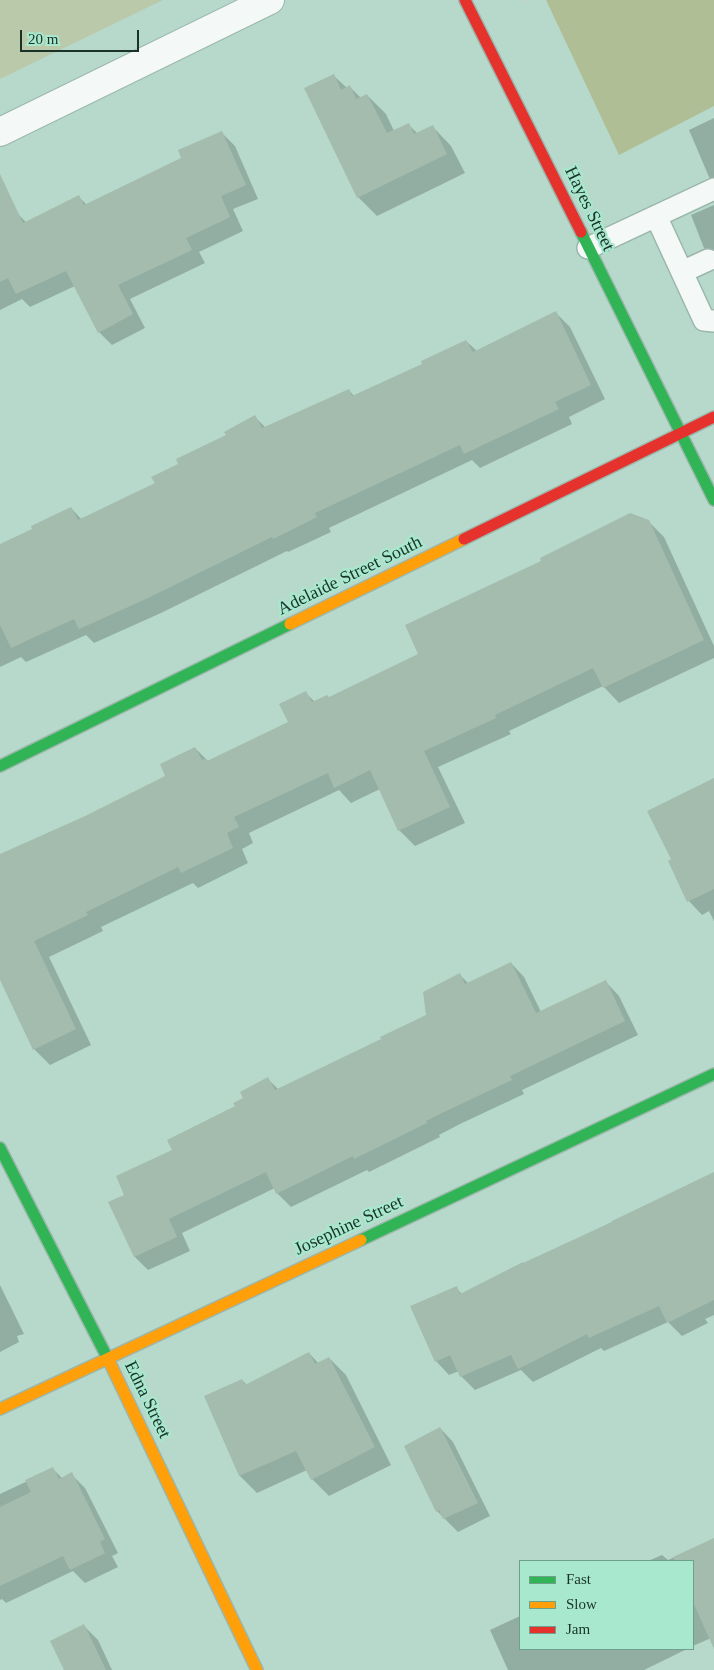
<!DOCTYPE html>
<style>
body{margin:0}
#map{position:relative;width:714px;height:1670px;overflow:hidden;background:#b7d9cb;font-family:Georgia,serif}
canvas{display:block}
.legend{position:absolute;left:519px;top:1560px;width:175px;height:90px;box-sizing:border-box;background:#a8e8ce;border:1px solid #6fa08c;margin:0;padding:6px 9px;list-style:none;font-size:15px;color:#19332a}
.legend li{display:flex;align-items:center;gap:10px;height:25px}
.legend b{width:25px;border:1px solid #6fa08c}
.scale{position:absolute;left:20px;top:30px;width:119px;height:22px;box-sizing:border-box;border:2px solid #19332a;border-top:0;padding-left:6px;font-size:15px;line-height:18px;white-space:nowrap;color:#19332a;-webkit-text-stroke:4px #a8e8ce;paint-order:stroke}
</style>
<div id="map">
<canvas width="714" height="1670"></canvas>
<ul class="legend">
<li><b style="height:6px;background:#30b455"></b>Fast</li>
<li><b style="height:6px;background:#ff9f0a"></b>Slow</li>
<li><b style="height:6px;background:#e5322d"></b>Jam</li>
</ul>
<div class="scale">20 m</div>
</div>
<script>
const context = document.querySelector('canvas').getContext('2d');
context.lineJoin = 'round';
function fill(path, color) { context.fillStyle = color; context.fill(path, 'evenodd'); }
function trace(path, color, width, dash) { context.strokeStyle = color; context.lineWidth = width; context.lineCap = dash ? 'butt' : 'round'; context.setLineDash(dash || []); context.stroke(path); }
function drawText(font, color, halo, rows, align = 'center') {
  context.font = font + ' Georgia,serif'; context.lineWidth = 4.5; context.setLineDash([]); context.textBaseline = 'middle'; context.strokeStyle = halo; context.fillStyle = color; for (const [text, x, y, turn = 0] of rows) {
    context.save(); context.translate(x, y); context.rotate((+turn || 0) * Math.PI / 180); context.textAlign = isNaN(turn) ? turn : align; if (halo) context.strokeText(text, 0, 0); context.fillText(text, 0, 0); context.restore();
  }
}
const green = new Path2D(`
 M0 0H163L0 79Z`);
const forest = new Path2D(`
 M546 0H714V106L619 155Z`);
const shadow = new Path2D(`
 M333 75 347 88 350 87 361 98 367 95 386 114 394 131 408 124 418 134 433 127 451 146 465 173 377 216 358 197Z
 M714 118V182L709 177 689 130Z
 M221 132 235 146 258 199 233 209 243 231 199 252 205 263 130 299 145 328 112 345 99 332 75 286 30 307 22 299 0 310V213L18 214 27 223 79 197 87 205 183 159Z
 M714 205V257L704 248 691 215Z
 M556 313 570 327 605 399 569 417 572 424 480 468 472 460 329 528 331 532 288 552 287 551 161 613 94 643 86 635 26 662 21 657 0 667V545L34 529 71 508 82 520 156 484 180 464 255 417 266 428 349 390 354 396 423 364 466 341 477 351Z
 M648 521 664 537 714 646V658L619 703 603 686 509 731 511 734 438 767 465 823 415 846 399 830 380 789 351 803 339 790 249 833 253 843 242 849 248 863 198 888 193 883 101 927 103 931 49 957 91 1045 50 1065 34 1049 0 977V856L56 831 167 777 195 748 209 762 290 722 306 693 315 702 329 698 420 655Z
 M714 779V921L709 911 702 915 689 901 673 860Z
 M511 963 524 977 541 1012 606 982 619 996 638 1035 522 1090 524 1094 460 1124 439 1135 440 1137 369 1172 367 1170 291 1207 277 1193 275 1188 182 1233 190 1251 148 1270 135 1257 110 1202 126 1195 174 1151 236 1106 268 1079 279 1090 383 1040 428 1016 459 974 469 984Z
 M714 1173V1315L705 1319 708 1323 682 1336 668 1322 604 1351 601 1348 533 1382 521 1370 475 1390 461 1376 459 1371 449 1375 436 1361 456 1288 462 1294Z
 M0 1285 24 1334 17 1336 19 1342 0 1352Z
 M309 1353 319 1364 329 1358 346 1375 391 1465 329 1496 312 1479 307 1470 257 1493 240 1476 205 1397 242 1380 247 1385Z
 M440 1428 453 1442 490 1516 458 1532 437 1511Z
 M53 1469 62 1478 71 1474 85 1488 118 1553 112 1556 118 1567 85 1583 73 1571 6 1603 2 1599 0 1600V1494Z
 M714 1539V1641L711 1638 693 1646V1561H648L662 1555 668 1560Z
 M520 1616V1649H687L644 1670H508L490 1630Z
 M84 1626 98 1640 112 1670H66Z`);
const building = new Path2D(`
 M334 74 341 90 350 85 356 99 367 94 387 133 409 123 414 134 433 125 447 154 357 198 304 88Z
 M222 131 246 185 221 196 230 217 186 238 192 250 118 285 133 314 98 333 66 271 16 294 8 278 0 282V174L23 223 79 195 84 205 181 158 178 150Z
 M556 311 591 385 555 402 559 409 464 454 460 445 315 513 317 517 273 539 272 537 146 599 79 629 74 619 11 648 0 625V544L32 529 31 526 71 507 78 520 155 483 151 477 178 464 176 459 226 435 224 432 255 415 262 428 349 389 352 396 422 364 421 361 466 340 473 352Z
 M630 513 649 520 704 640 603 688 593 668 495 715 496 718 424 751 450 807 398 831 370 770 334 788 328 773 234 817 239 827 227 833 233 848 181 873 178 867 86 912 88 915 34 941 76 1029 33 1050 0 980V854L83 817 165 776 160 764 195 747 202 760 206 759 207 761 288 722 279 704 306 691 312 702 327 695 329 697 418 654 405 625 541 561 540 558Z
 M714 778V889L687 902 668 861 671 859 647 811Z
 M511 962 536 1013 606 980 625 1021 510 1076 512 1080 446 1111 426 1121 427 1123 354 1159 353 1156 276 1194 266 1172 169 1219 177 1237 134 1257 108 1202 124 1195 116 1176 172 1150 167 1140 235 1106 233 1103 243 1098 240 1092 268 1077 275 1090 381 1039 380 1037 426 1015 423 992 460 973 465 984Z
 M714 1172V1300L667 1323 659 1306 589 1338 587 1334 518 1369 511 1355 460 1377 450 1355 435 1362 410 1306 457 1286 460 1294 523 1262V1263L612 1222V1221Z
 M309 1352 315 1364 329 1357 375 1447 311 1480 296 1451 239 1476 204 1396 242 1379 245 1385Z
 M440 1427 478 1503 443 1519 439 1510 436 1512 404 1446Z
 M53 1467 59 1479 72 1472 105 1539 100 1542 105 1553 70 1570 63 1556 0 1586V1507L31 1492 25 1480Z
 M714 1538V1649L693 1602V1561H675L673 1557Z
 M84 1624 106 1670H64L50 1641Z`);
const path = new Path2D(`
 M522 1 527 0`);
const lane = new Path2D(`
 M656 216 704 320 714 321
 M588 248 714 189
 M682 272 708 260`);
const street = new Path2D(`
 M0 132 270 0`);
const fast = new Path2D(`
 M581 232 714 500
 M0 766 290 624
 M0 1148 108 1359
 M361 1240 714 1074`);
const slow = new Path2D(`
 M290 624 464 539
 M108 1359 257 1670
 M0 1409 361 1240`);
const jam = new Path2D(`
 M465 0 581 232
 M464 539 714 417`);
const streetNames = [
 ["Hayes Street",589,209,64],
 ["Adelaide Street South",350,576,-26],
 ["Josephine Street",349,1226,-25],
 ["Edna Street",147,1400,64]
];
fill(green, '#bac9a9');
fill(forest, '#afbe95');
fill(shadow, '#0003');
fill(building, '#a4bcae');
trace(lane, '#9bb7ac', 24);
trace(street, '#9bb7ac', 30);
trace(fast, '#9bb7ac', 14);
trace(slow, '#9bb7ac', 14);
trace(jam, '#9bb7ac', 14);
trace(path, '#c8d3ce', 3, [2.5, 2.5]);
trace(lane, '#f4f9f7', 21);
trace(street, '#f4f9f7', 28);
trace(fast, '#30b455', 11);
trace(slow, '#ff9f0a', 11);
trace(jam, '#e5322d', 11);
drawText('18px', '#19332a', '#a8e8ce', streetNames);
</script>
